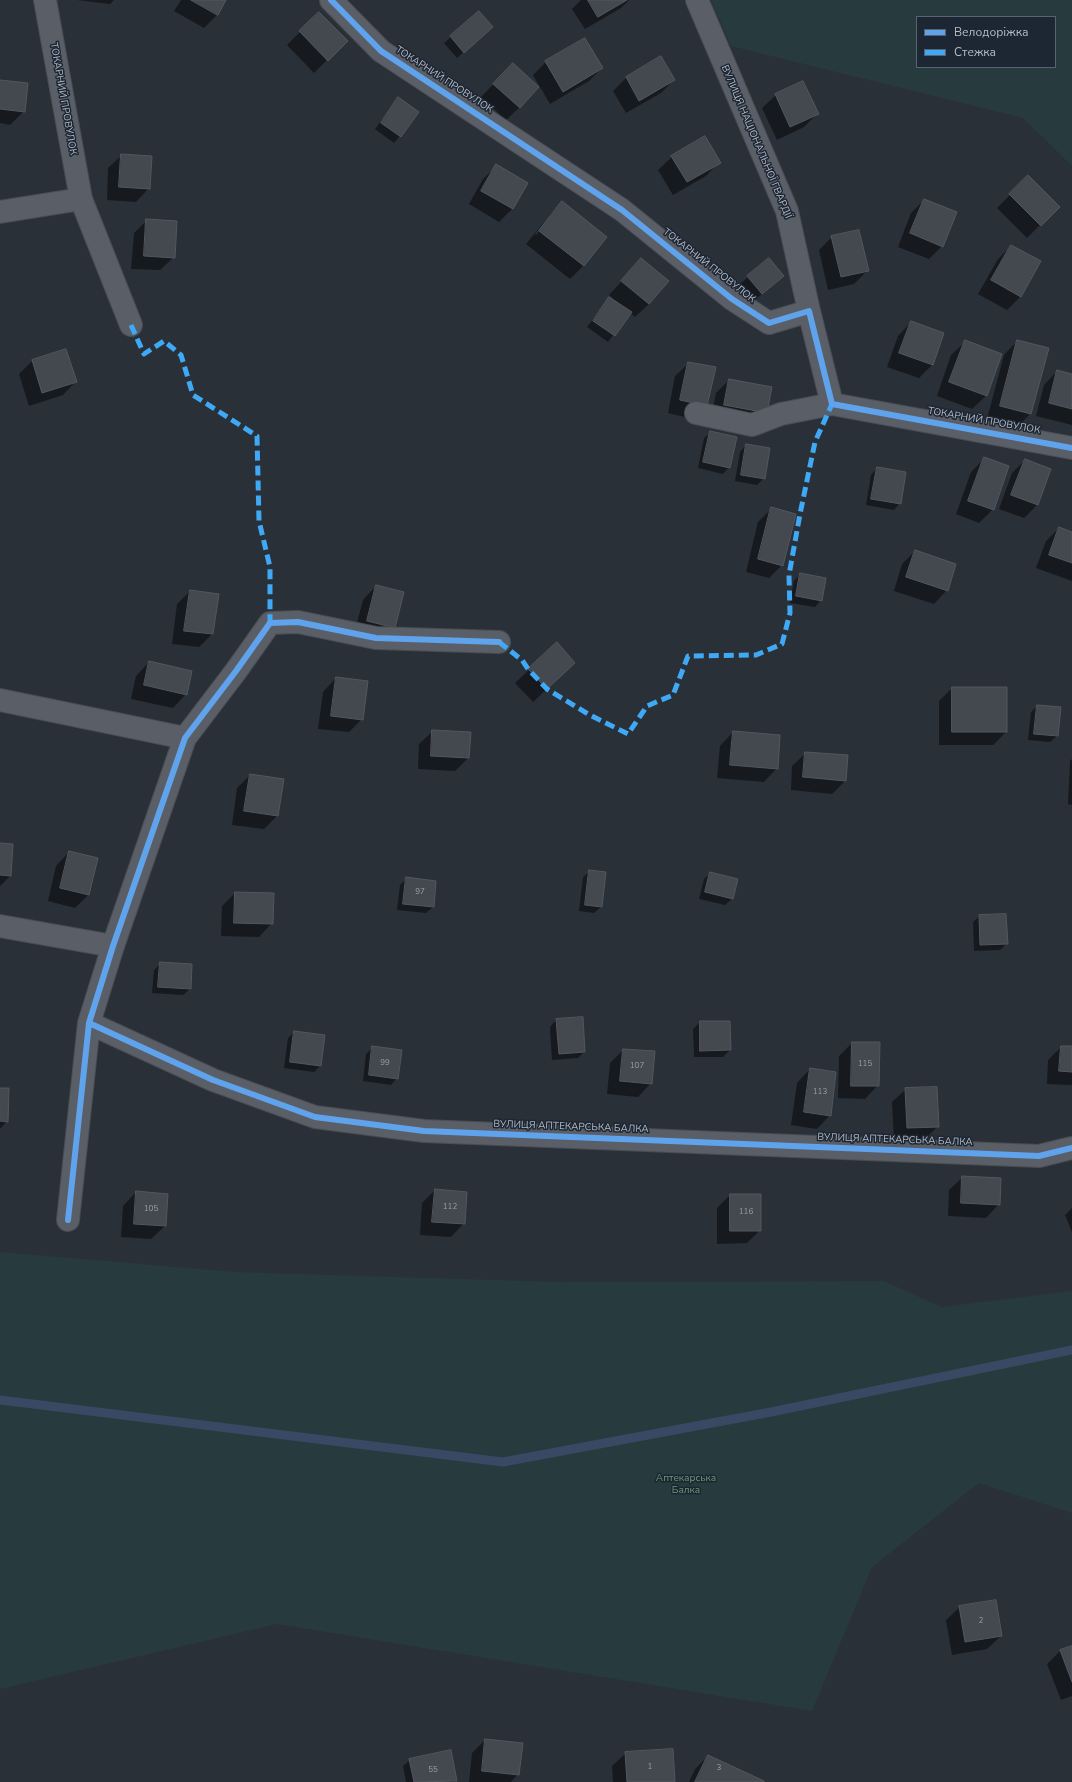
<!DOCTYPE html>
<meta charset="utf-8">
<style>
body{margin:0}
#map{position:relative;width:1072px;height:1782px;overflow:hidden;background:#2a3038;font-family:"Nunito Sans",sans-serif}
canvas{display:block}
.legend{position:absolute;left:916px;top:16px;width:140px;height:52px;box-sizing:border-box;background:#1d2633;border:1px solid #59626f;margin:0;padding:5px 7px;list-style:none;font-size:12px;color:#b4bcc9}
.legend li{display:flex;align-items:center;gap:8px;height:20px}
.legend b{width:20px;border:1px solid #59626f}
</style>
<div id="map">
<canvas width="1072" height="1782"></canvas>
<ul class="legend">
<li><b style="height:5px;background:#60a3ed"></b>Велодоріжка</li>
<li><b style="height:5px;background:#3fa9f5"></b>Стежка</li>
</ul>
</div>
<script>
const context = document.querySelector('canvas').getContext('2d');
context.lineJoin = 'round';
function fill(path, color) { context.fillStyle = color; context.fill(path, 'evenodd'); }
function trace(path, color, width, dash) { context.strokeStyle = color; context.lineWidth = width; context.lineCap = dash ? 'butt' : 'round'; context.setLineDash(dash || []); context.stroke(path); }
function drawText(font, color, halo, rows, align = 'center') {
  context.font = font + ' "Nunito Sans",sans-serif'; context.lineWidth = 3; context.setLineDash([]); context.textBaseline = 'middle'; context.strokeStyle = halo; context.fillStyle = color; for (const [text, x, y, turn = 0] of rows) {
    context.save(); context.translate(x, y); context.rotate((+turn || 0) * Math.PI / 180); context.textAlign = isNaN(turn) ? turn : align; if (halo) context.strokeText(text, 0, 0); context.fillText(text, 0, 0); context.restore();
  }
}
const green = new Path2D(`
 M711 0H1072V166L1023 118 731 46ZM917 17H1055V67H917Z
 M0 1252 236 1272 560 1282 884 1281 941 1307 1072 1291V1513L979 1483 872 1567 812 1711 277 1624 0 1689Z`);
const shadow = new Path2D(`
 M77 0H114L110 4Z
 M181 0H225L217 15 204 28 174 11Z
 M581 0H629L621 8 585 29 572 9Z
 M319 13 346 41 314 73 287 45Z
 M478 13 485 34 457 58 444 43Z
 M661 58 674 80 661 93 626 113 613 91 626 78Z
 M546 62 602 68 589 81 550 104 533 75Z
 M513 64 520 107 506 120 481 97Z
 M0 81 24 111 10 125 0 123Z
 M776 95 817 114 804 127 777 140 762 108Z
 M398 99 400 136 394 143 375 129Z
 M122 155 149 188 136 202 107 200 108 168Z
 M672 157 719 162 706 176 673 195 658 170Z
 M496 166 527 183 512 209 499 222 469 204 483 179Z
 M1028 177 1058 207 1027 238 997 208Z
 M924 200 942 246 929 259 898 247 911 213Z
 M562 203 606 237 583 266 570 279 526 244 549 216ZM549 216H552L536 235 535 234Z
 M147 220 174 257 160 270 131 269 134 233Z
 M832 237 868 270 854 284 828 290 819 250Z
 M1011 246 1039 262 1020 297 1007 310 978 294 998 259Z
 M642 259 649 304 635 317 630 313 608 342 587 327 609 298 616 303 617 302 609 295Z
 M769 259 776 282 755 300 741 283Z
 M911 322 932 365 919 378 887 367 898 336Z
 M1017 341 1047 349 1030 414 1017 427 987 419 1004 355Z
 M965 342 1001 355 986 396 972 409 937 396 951 355Z
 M66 350 76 381 63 395 29 406 19 374 32 361Z
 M689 363 715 368 693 419 668 413 675 376Z
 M1057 371 1072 375V425L1036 416 1044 385Z
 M729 380 766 413 711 418 716 393Z
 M711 432 729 467 723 474 698 468 704 438Z
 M746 445 764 478 757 485 735 481 740 452Z
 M985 458 993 509 979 523 956 514 971 472Z
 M1025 460 1038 504 1024 518 999 509 1012 473Z
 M877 468 900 503 894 510 866 505 871 475Z
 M772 508 782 565 769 578 746 572 758 522Z
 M1059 528 1072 533V581L1036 568 1046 541Z
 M915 551 947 590 934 604 894 591 902 564Z
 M800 574 821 600 815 607 790 603 794 581Z
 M376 586 394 628 354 634 363 600Z
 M190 591 212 634 199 647 172 644 177 604Z
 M557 644 574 663 533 702 515 683Z
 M149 662 186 694 173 708 131 699 136 676Z
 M336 678 362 719 349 732 318 729 323 692Z
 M952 688 1006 732 993 745H939V701Z
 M1037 706 1057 736 1050 742 1028 740 1031 712Z
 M433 731 468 758 455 771 418 769 419 744Z
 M733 732 777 768 764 782 717 778 720 746Z
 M806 753 845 781 832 794 791 790 792 766Z
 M1072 759V805L1068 804 1070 761Z
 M250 775 283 780 277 816 264 829 232 825 237 788Z
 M0 844 10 876 0 886Z
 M69 852 97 859 88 895 75 908 48 901 56 866Z
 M590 871 601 907 594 913 579 911 583 877Z
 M710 873 737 880 732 899 725 905 699 899 704 879Z
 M407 878 433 907 426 913 397 910 400 885Z
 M235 893 272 923 259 937 221 936 222 906Z
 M980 916 1007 943 1000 950 974 951 973 922Z
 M161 963 190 989 183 995 152 993 154 970Z
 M556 1020 584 1052 578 1058 552 1060 550 1027Z
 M700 1022H729L730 1050 723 1057H694L693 1029Z
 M294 1032 321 1065 314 1072 284 1068 288 1038Z
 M852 1043H879L878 1085 865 1099 838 1098 839 1056Z
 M373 1047 397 1078 391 1085 363 1081 366 1054Z
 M1061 1047H1072V1085L1047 1084 1048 1060Z
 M623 1050 651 1083 638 1097 607 1094 610 1063Z
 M810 1069 830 1115 817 1129 791 1125 797 1083Z
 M0 1089 7 1121 0 1129Z
 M906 1089 938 1126 925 1139 894 1141 892 1102Z
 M963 1177 999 1204 986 1218 948 1216 949 1190Z
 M435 1190 464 1223 451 1237 420 1235 422 1203Z
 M136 1192 165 1226 151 1239 121 1237 123 1206Z
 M730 1195 760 1230 747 1243 717 1244V1208Z
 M1072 1208V1232L1065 1215Z
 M960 1607 1001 1636 987 1649 952 1655 946 1620Z
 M1072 1647V1696L1061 1700 1047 1664 1060 1651Z
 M485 1740 518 1774 511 1782H469L472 1753Z
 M626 1753 674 1782H613L612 1766Z
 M708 1756 763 1782H689L695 1769Z
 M410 1760 456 1780 454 1782H406L403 1766Z`);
const stream = new Path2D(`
 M0 1400 503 1462 771 1412 1072 1350`);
const building = new Path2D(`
 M191 0H226L218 15Z
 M588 0H627L598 17Z
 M479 11 493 27 464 53 450 36Z
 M319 12 348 41 328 61 299 31Z
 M585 38 603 68 563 92 545 61Z
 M661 56 675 80 639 101 626 77Z
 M513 63 539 87 520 108 493 84Z
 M0 80 28 83 25 112 0 109Z
 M803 81 819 114 790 127 775 94Z
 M398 97 419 112 401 137 381 123Z
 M705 136 721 163 687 182 671 156Z
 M121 154 152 156 150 189 119 187Z
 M496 164 528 183 513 209 481 191Z
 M1028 175 1060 207 1041 226 1009 194Z
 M924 199 957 212 943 247 910 233Z
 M562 201 607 237 584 266 539 231Z
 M146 219 177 221 175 258 144 256Z
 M859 230 869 271 841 277 831 236Z
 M1011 245 1041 261 1021 297 991 280Z
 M641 258 669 281 649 304 621 281Z
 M769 258 784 276 762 294 747 276Z
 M609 297 632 312 615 336 593 321Z
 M911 321 944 333 933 365 899 353Z
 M965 340 1002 354 987 396 949 382Z
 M1017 340 1049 348 1031 414 1000 406Z
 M66 349 77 382 42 393 32 360Z
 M688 362 716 367 707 406 680 400Z
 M1057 370 1072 374V409L1049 403Z
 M729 379 772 387 767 413 724 405Z
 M710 431 737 437 730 468 703 462Z
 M746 444 770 448 765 479 741 475Z
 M984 457 1009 466 994 510 968 501Z
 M1025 459 1051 469 1038 505 1011 495Z
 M877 467 906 472 901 504 871 499Z
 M771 507 796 514 783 566 758 559Z
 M1059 527 1072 532V563L1049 555Z
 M915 550 956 564 948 591 906 577Z
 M800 573 826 578 822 601 796 596Z
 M376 585 404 592 395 628 367 621Z
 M190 590 219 594 213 634 184 631Z
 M557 642 575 663 547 689 528 669Z
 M149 661 192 671 187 695 144 685Z
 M336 677 368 681 363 720 331 716Z
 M952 687H1007V732H952Z
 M1037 705 1061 707 1058 736 1034 734Z
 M432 730 471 732 469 758 431 756Z
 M733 731 780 735 778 769 730 765Z
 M805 752 848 755 846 781 803 777Z
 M250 774 284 779 278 816 244 811Z
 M0 843 13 844 11 876 0 875Z
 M69 851 98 858 89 895 60 888Z
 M589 870 606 872 602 907 585 905Z
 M710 872 738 879 733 899 705 892Z
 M406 877 436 881 434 907 403 904Z
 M235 892 274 893 273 924 234 923Z
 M1006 914 1008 944 980 945 979 915Z
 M160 962 192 964 191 989 158 987Z
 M583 1017 585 1052 559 1054 556 1019Z
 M700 1021H730L731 1050 700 1051Z
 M294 1031 325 1035 321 1066 290 1062Z
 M852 1042H880L879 1086H851Z
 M372 1046 402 1050 398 1079 369 1075Z
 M1061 1046H1072V1072L1059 1071Z
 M623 1049 655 1051 652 1084 620 1081Z
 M810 1068 836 1072 831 1116 804 1112Z
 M937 1087 939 1127 907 1128 905 1088Z
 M0 1088H9L8 1122 0 1121Z
 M962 1176 1001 1178 1000 1205 961 1203Z
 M435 1189 467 1192 465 1224 432 1222Z
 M136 1191 168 1194 166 1226 134 1224Z
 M730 1194H761V1231H730Z
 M996 1600 1002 1636 965 1642 959 1606Z
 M1072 1646V1682L1060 1650Z
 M485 1739 523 1743 519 1775 482 1771Z
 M673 1749 675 1782H627L625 1752Z
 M451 1750 457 1781 414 1782 409 1759Z
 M708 1755 764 1781V1782H695Z`);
const minor = new Path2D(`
 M45 0 81 199 131 325
 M331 0 381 51 622 210 732 299 769 323 809 311 832 404
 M697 0 787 211 809 311
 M0 212 81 199
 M696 413 752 425 781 414 832 404 1072 448
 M0 700 185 738
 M0 926 113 946
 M89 1023 213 1080 315 1117 424 1131 1039 1156 1072 1148
 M68 1220 89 1023 113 946 185 738 236 671 270 623 298 622 376 638 499 642`);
const quiet = new Path2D(`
 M131 325 144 354 164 341 181 355 193 395 257 436 259 521 270 567V623
 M499 642 522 660 528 669 547 689 588 714 628 734 647 706 673 695 688 656 756 655 782 644 790 613 789 575 800 514 815 442 832 404`);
const cycleway = new Path2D(`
 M331 0 381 51 622 210 732 299 769 323 809 311 832 404 1072 448
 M89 1023 213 1080 315 1117 424 1131 1039 1156 1072 1148
 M68 1220 89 1023 113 946 185 738 236 671 270 623 298 622 376 638 499 642`);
const numberNames = [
 ["97",420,892],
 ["99",385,1063],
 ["115",865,1064],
 ["107",637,1066],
 ["113",820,1092],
 ["112",450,1207],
 ["105",151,1209],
 ["116",746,1212],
 ["2",981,1621],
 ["1",650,1767],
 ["3",719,1768],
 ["55",433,1770]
];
const streetNames = [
 ["ТОКАРНИЙ ПРОВУЛОК",444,80,33],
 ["ТОКАРНИЙ ПРОВУЛОК",63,99,80],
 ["ВУЛИЦЯ НАЦІОНАЛЬНОЇ ГВАРДІЇ",756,142,67],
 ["ТОКАРНИЙ ПРОВУЛОК",709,266,38],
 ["ТОКАРНИЙ ПРОВУЛОК",984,421,10],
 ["ВУЛИЦЯ АПТЕКАРСЬКА БАЛКА",571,1127,2],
 ["ВУЛИЦЯ АПТЕКАРСЬКА БАЛКА",895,1140,2]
];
const parkNames = [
 ["Аптекарська",686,1479],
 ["Балка",686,1491]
];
fill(green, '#273a3e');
fill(shadow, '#0007');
trace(stream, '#384963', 9);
fill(building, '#444950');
trace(building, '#52575f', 1);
trace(minor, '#484c53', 24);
trace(minor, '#5a5e66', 22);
trace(quiet, '#3fa9f5', 5, [10, 5]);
trace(cycleway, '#60a3ed', 6);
drawText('8px', '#989fab', null, numberNames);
drawText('10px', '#b4bcc9', '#1d2633', streetNames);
drawText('10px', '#6b9a76', '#1d2633', parkNames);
</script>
